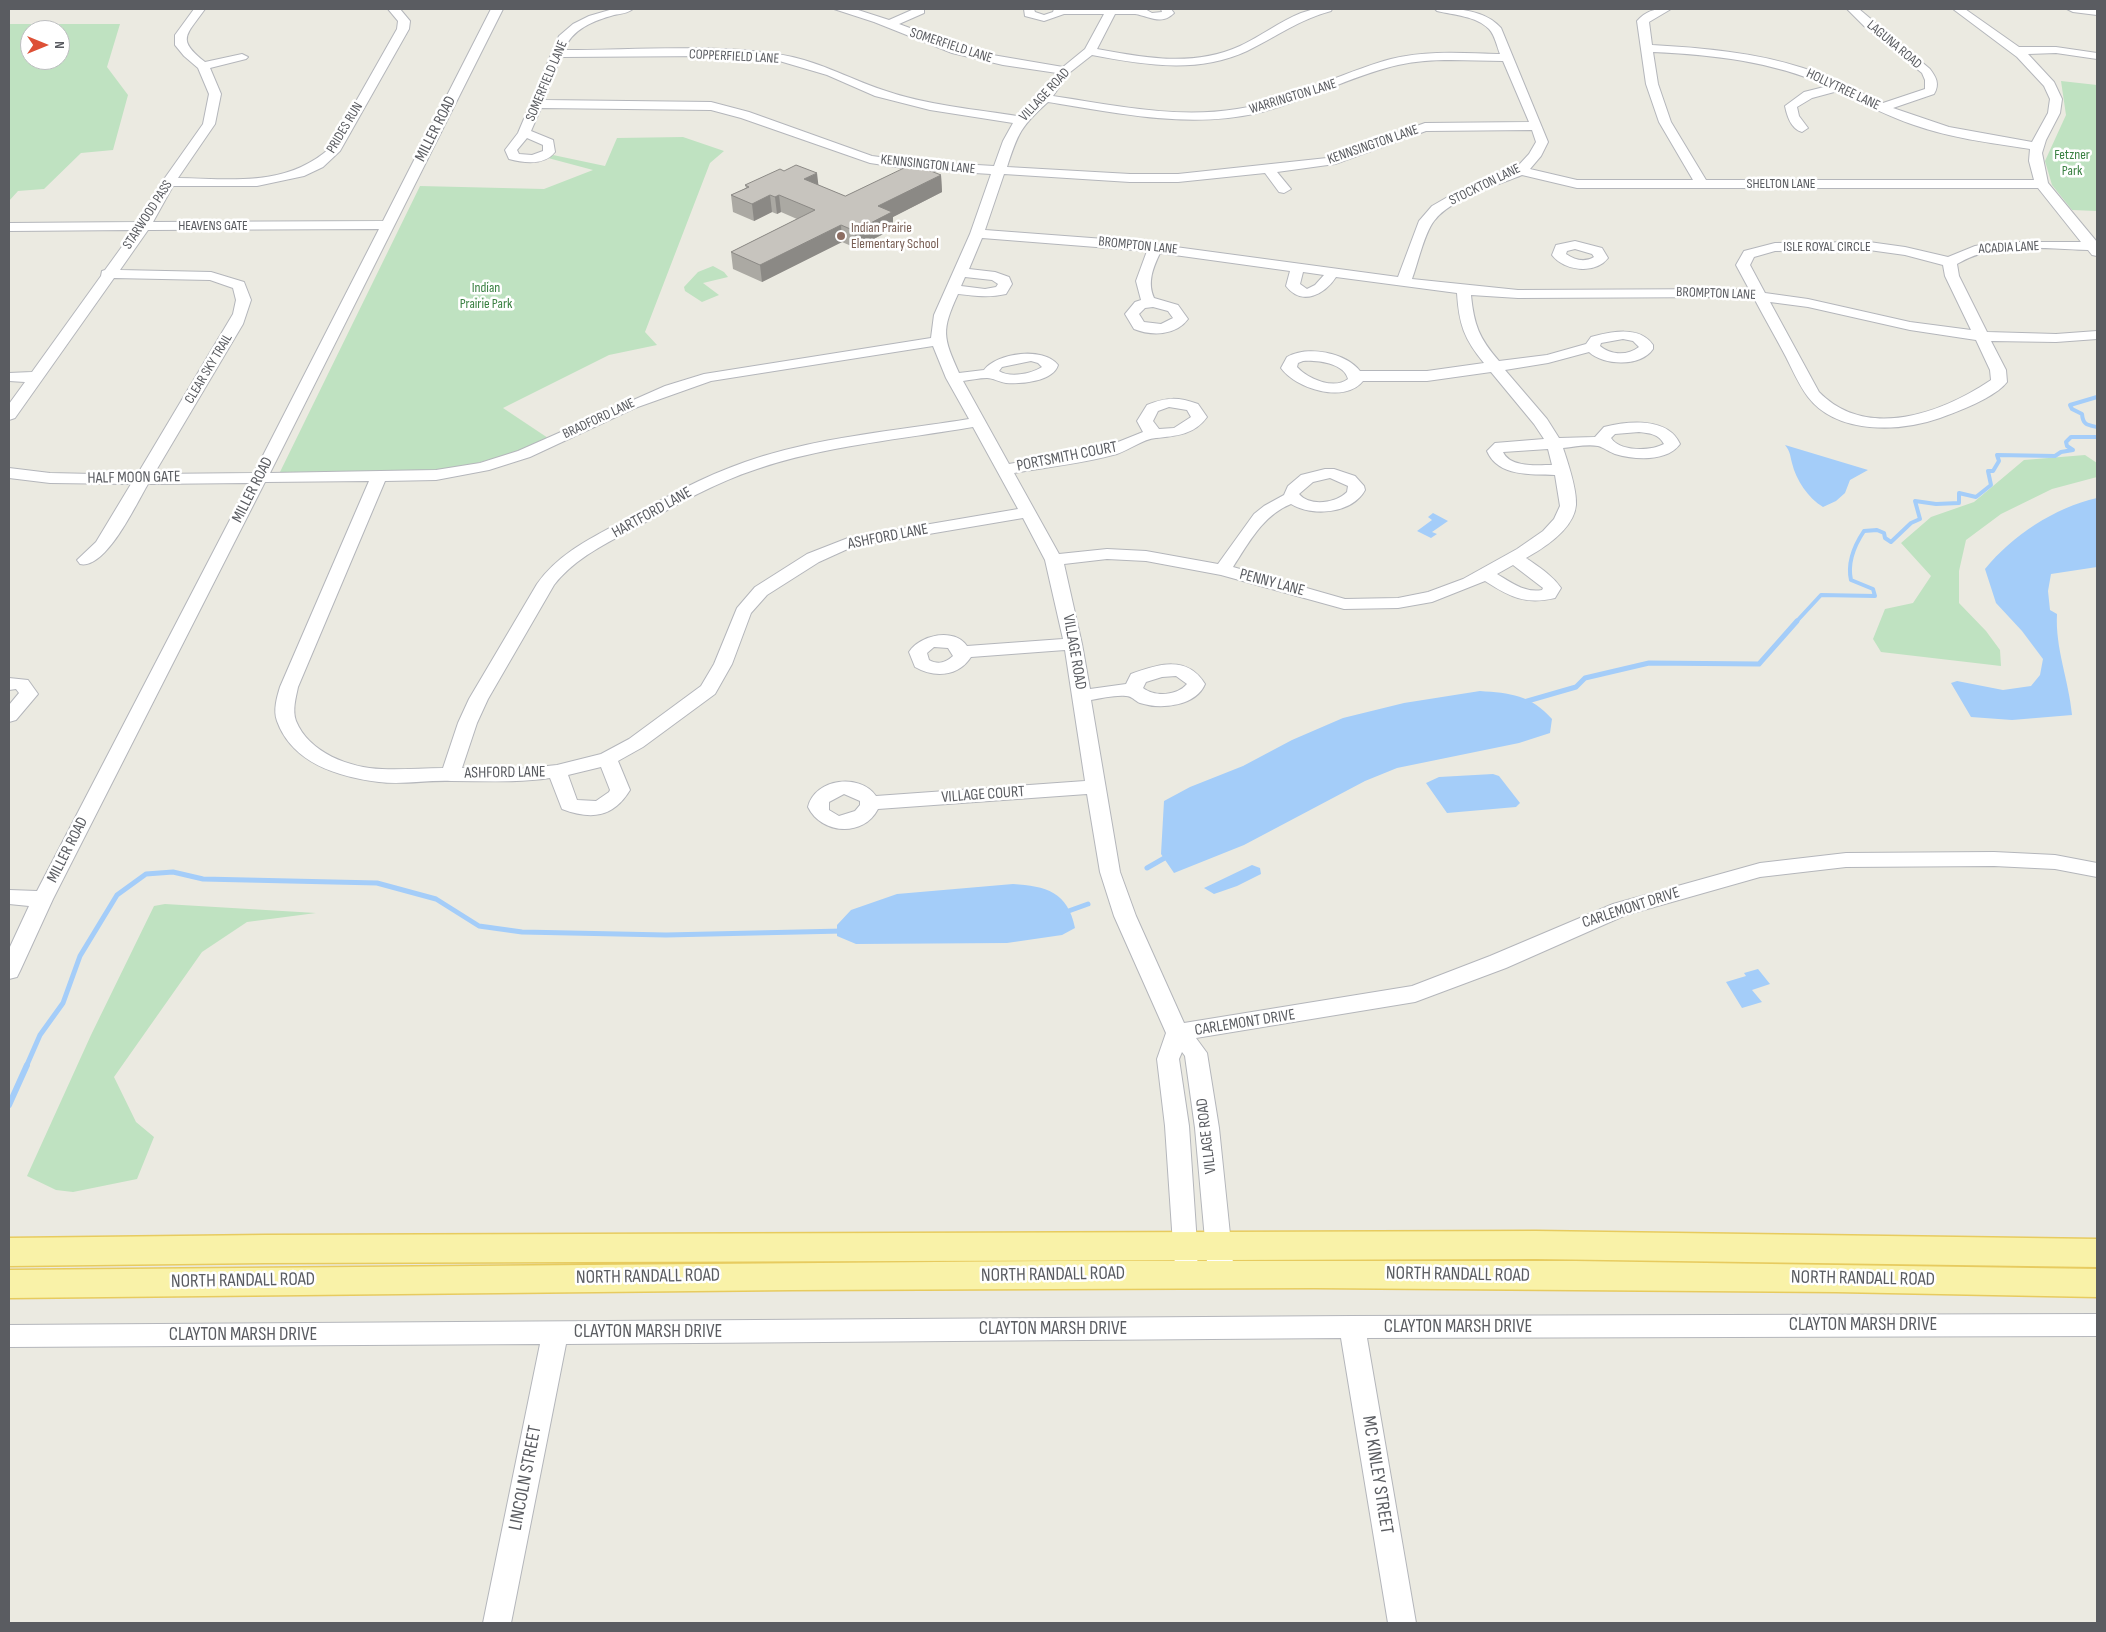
<!DOCTYPE html>
<style>
body{margin:0}
#map{position:relative;width:2106px;height:1632px;overflow:hidden;background:#ebeae1;font-family:"Sofia Sans Condensed",sans-serif}
canvas{display:block}
.frame{position:absolute;inset:0;border:10px solid #5a5c61;pointer-events:none}
.north{position:absolute;left:20px;top:20px;width:50px;height:50px;box-sizing:border-box;background:#fff;border:1px solid #bdbec0;border-radius:50%;rotate:90deg;font-size:14px;font-weight:700;line-height:20px;text-align:center;color:#5a5c61}
.north::after{content:'';display:block;margin:auto;width:18px;height:22px;background:#dd5036;clip-path:polygon(50% 0,100% 100%,50% 72%,0 100%)}
</style>
<div id="map">
<canvas width="2106" height="1632"></canvas>
<div class="frame"></div>
<div class="north">N</div>
</div>
<script>
const context = document.querySelector('canvas').getContext('2d');
context.lineJoin = 'round';
function fill(path, color) { context.fillStyle = color; context.fill(path, 'evenodd'); }
function trace(path, color, width, dash) { context.strokeStyle = color; context.lineWidth = width; context.lineCap = dash ? 'butt' : 'round'; context.setLineDash(dash || []); context.stroke(path); }
function drawText(font, color, halo, rows, align = 'center') {
  context.font = font + ' "Sofia Sans Condensed",sans-serif'; context.lineWidth = 5; context.setLineDash([]); context.textBaseline = 'middle'; context.strokeStyle = halo; context.fillStyle = color; for (const [text, x, y, turn = 0] of rows) {
    context.save(); context.translate(x, y); context.rotate((+turn || 0) * Math.PI / 180); context.textAlign = isNaN(turn) ? turn : align; if (halo) context.strokeText(text, 0, 0); context.fillText(text, 0, 0); context.restore();
  }
}
const green = new Path2D(`
 M9 24H120L107 67 128 95 113 150 81 153 44 189 18 191 9 201ZM30 30H60V60H30Z
 M2061 81 2097 85V211L2072 210 2052 185 2045 161 2066 115Z
 M683 137 724 151 710 163 645 332 657 345 609 355 503 408 548 438 514 453 477 463 440 471 280 472 420 186 544 189 593 170 548 158 553 155 605 166 617 138Z
 M713 266 724 272 728 277 703 283 719 295 702 302 685 291 684 287 698 272Z
 M2085 455 2097 463V477L2052 489 2001 514 1966 540 1959 571V603L1986 631 2000 650 2001 666 1881 652 1873 639 1885 609 1913 603 1931 576 1901 543 1931 517 1974 502 2024 460Z
 M165 904 316 913 247 922 202 952 114 1077 136 1122 154 1137 137 1179 73 1192 56 1190 27 1176 91 1035 154 906Z`);
const water = new Path2D(`
 M1785 445 1868 470 1850 480 1845 493 1836 501 1823 507C1808 498 1796 480 1792 463 1790 455 1790 451 1785 445Z
 M2097 498V567L2051 574 2048 591 2050 610 2057 614C2055 648 2069 681 2072 715L2012 720 1971 717 1951 683 1957 681 2003 690 2031 686 2040 675 2043 659 2022 631 1996 603 1985 569C2013 535 2054 508 2097 498Z
 M1433 513 1448 521 1432 532 1437 534 1431 538 1417 531 1432 520 1428 517Z
 M1480 691C1510 693 1531 695 1552 719L1550 733 1519 743 1397 768 1365 781 1244 845 1174 873 1161 854 1164 801 1190 787 1243 766 1292 740 1343 718 1404 703Z
 M1493 774 1499 776 1520 803 1516 807 1447 813 1426 783 1439 777Z
 M1252 865 1260 868 1261 874 1237 886 1214 894 1204 888Z
 M1013 884C1046 886 1068 892 1075 928L1062 935 1007 943 856 944 837 936V925L851 910 897 894Z
 M1758 969 1770 984 1752 990 1762 1002 1742 1008 1726 982 1746 976 1744 973Z`);
const streamFar2 = new Path2D(`
 M2097 397 2070 405 2072 409 2082 414C2083 425 2087 425 2097 427
 M1796 622 1821 595 1875 596 1873 589 1851 580C1847 562 1854 546 1864 531L1877 530 1884 533 1885 538 1891 542 1911 523 1920 519 1915 501 1936 504 1959 503V493L1976 497 1991 485 1988 471H1993L1999 461 1997 455 2055 456 2061 452 2073 450 2067 446 2066 442 2071 437H2097`);
const streamFar1 = new Path2D(`
 M1524 702 1576 687 1585 678 1649 663 1759 664 1797 621
 M1147 868 1168 856
 M1063 913 1088 904
 M26 1067 40 1035 63 1003 80 956 117 895 146 874 173 872 203 879 377 883 436 899 479 926 522 932 666 935 843 931`);
const stream = new Path2D(`
 M9 1105 27 1065`);
const minor = new Path2D(`
 M194 9H205C186 36 176 39 205 62L242 54 248 57 246 59 210 68 221 94 215 124 178 178C233 179 285 187 329 149L397 29 398 21 388 9H400L410 21 409 29 340 151 323 167 304 176 257 186H173L153 222 383 221 491 9H503L270 473 436 470 480 463 518 451 665 386 704 374 931 338 934 315 970 234 991 174 910 169 870 163 741 118 711 110 541 108 531 131 553 140 555 152C544 166 524 163 509 159L505 150 518 133 559 36 573 24 589 16 613 9H633C628 13 620 14 614 15 593 21 572 29 564 50 630 50 711 44 776 54 815 59 847 78 883 90 926 105 973 109 1017 116L1041 95 1057 73 1003 65 952 53 874 22 834 9H855L889 20 914 9H924V13L899 24 975 52 1063 67 1085 49 1104 14H1064L1044 21 1025 16 1024 9H1034L1035 12 1044 15 1053 12 1054 9H1145L1152 13 1162 12 1161 9H1171L1174 13C1161 26 1149 16 1135 14 1129 14 1122 14 1115 14L1097 49C1145 58 1194 67 1240 46 1261 36 1279 22 1301 13L1314 9H1332L1331 11C1300 19 1276 37 1247 51 1197 74 1145 65 1092 55L1069 73 1053 96C1114 105 1175 119 1237 109 1291 101 1339 73 1391 59 1427 50 1464 53 1500 54 1497 47 1495 35 1489 29 1476 16 1454 15 1437 11L1435 9C1457 8 1485 10 1501 28L1548 142 1541 156 1530 169 1577 180H1693L1659 122 1646 84 1637 21C1647 10 1657 8 1671 9L1649 22 1652 45C1703 48 1754 52 1803 68 1831 77 1857 91 1883 103L1925 89V80L1922 73 1864 26 1847 9H1859L1930 69C1936 77 1940 84 1934 94L1893 108 1949 127 2032 142 2048 113 2050 99 2044 86 2017 57 1953 9H1965L2019 47H2056L2097 53V59L2056 53 2028 54 2054 82 2062 99 2060 113 2046 140 2042 153 2048 183 2097 242V256L2092 255 2088 250C2046 249 1995 241 1957 264L1959 276 1987 332 2056 334 2097 331V339L2056 342 1991 341 2006 370 2007 382C1996 397 1957 412 1940 418 1900 432 1837 435 1808 397 1799 385 1793 371 1786 357 1776 338 1765 319 1755 300L1733 297 1518 298 1471 295C1474 325 1479 338 1499 361L1547 355 1586 344 1591 337C1611 332 1639 325 1653 345V349C1641 367 1604 366 1589 352L1548 363 1505 370 1547 419 1559 438 1595 437 1604 427C1629 421 1668 417 1680 444 1667 462 1635 460 1615 454 1609 452 1603 447 1598 446 1587 444 1574 447 1563 448 1568 463 1577 489 1576 505 1574 529 1544 548 1526 558 1539 567 1552 575 1561 588L1555 598C1525 605 1510 597 1485 581L1432 602 1398 608 1344 609 1221 575 1146 561 1107 559 1064 564 1082 644 1090 689 1126 684 1131 674C1159 664 1187 655 1205 684 1196 706 1161 710 1140 703 1135 701 1132 696 1126 696 1115 695 1103 698 1091 700L1120 872 1136 916 1184 1023 1412 986 1490 956 1613 904 1760 863 1846 853 1994 852 2055 855 2097 863V877L2055 869 1994 866 1846 867 1760 877 1626 915 1506 968 1415 1002 1196 1038 1207 1053 1219 1128 1234 1273 1230 1281 1221 1284 1212 1281 1208 1273 1195 1128 1185 1056 1182 1052 1179 1059 1189 1126 1198 1259 1195 1266 1186 1270 1177 1266 1174 1259 1165 1126 1157 1059 1166 1033 1114 916 1100 872 1087 794 878 809C863 838 821 834 808 807 815 778 860 773 876 796L1085 781 1065 650 971 657C958 677 934 678 915 667L909 652C920 635 954 627 967 646L1063 639 1045 560 1023 518 852 547 819 562 767 595 751 613 732 664 715 694 643 747 618 761 630 790C613 818 591 820 562 809L550 778C517 783 485 781 451 781 428 780 402 785 379 782 338 777 292 763 277 721 273 710 277 697 280 687L369 481 265 482 53 899 20 971 17 977 9 979V949L29 906 9 904V890L37 891 249 483 148 484C136 504 106 570 80 564L77 560 96 542 131 484 50 483 9 478V468L50 473 137 475 233 314 236 300 233 288 210 280 114 278 15 418 9 420V404L25 382 9 381V373L32 372 101 276 102 271 105 270 134 230 9 231V223L139 222 162 182 203 124 209 94 198 68 184 56 175 45V35ZM1653 52C1714 55 1771 61 1828 86L1804 92 1785 106C1787 116 1791 129 1802 132L1808 128 1799 116 1797 107 1812 98 1838 91C1863 103 1887 116 1914 125 1951 138 1991 143 2030 149L2029 161 2034 180H1706L1671 122 1658 84ZM712 56 776 60 827 75 875 96 930 110 1013 123 1003 141 994 166 910 161 872 156 749 112 711 102 544 100 561 57ZM1451 60 1503 61 1529 122 1425 123 1327 158 1178 174H1130L1007 167C1018 133 1021 126 1048 102 1118 113 1188 129 1258 113 1307 101 1350 76 1398 65 1416 61 1433 60 1451 60ZM1532 130 1536 142 1529 154 1516 168 1458 191 1432 206 1419 221 1398 277 1131 241 985 230 1004 174 1130 182H1178L1265 173 1279 192 1284 193 1291 189 1277 172 1335 164 1426 131ZM527 138 543 145V151L532 155 519 154 517 150ZM1522 175 1577 188H2038L2081 242H1999L1975 246 1948 257 1905 247 1869 242 1775 243 1744 251 1736 265 1750 291 1733 289 1518 290 1412 279C1418 263 1424 234 1434 221 1451 198 1496 186 1522 175ZM379 229 254 473 154 474 243 324 251 300 244 282 211 272 120 270 148 230ZM982 238 1147 251 1136 281 1141 300 1135 302 1125 314 1134 329C1151 336 1176 336 1188 319L1178 305 1154 298C1147 282 1153 268 1160 253L1290 271 1286 286C1302 307 1325 294 1336 277L1457 293C1459 324 1464 339 1484 363L1427 371H1360C1346 353 1308 345 1287 357L1281 368C1296 389 1345 404 1363 381H1427L1491 372 1534 424 1544 439 1495 443 1487 451C1498 477 1531 474 1555 475L1560 506 1554 519 1543 531 1517 549 1463 579 1428 592 1398 598 1345 599 1233 567C1248 544 1263 515 1291 504 1312 517 1352 514 1365 490L1364 486 1355 476 1334 469H1325L1301 475 1288 486 1284 495 1264 506 1254 514 1218 564 1146 551 1107 549 1059 554 1014 473C1048 467 1084 463 1117 454 1129 450 1143 439 1156 438 1176 436 1194 435 1207 417L1198 404C1178 397 1167 397 1147 405L1137 421 1143 432 1108 446 1009 464 963 381C971 380 979 378 987 378 993 378 999 382 1006 383 1020 384 1053 382 1058 365 1044 346 996 353 984 370L959 373C943 337 941 331 958 294 974 296 989 298 1006 294L1012 284 1009 277 995 272 969 269ZM1869 250 1905 255 1943 265 1945 276 1971 330 1910 322 1808 299 1765 293 1750 265 1754 257 1775 251ZM1303 272 1324 275 1315 285 1307 289 1300 284ZM965 277 992 280 998 284 996 287 985 289 961 286ZM1770 302 1808 307 1910 330 1976 340 1990 370 1991 380C1942 413 1867 441 1819 392ZM1153 307 1168 311 1173 318 1161 324 1144 322 1139 314 1145 308ZM1623 339 1633 341 1639 347C1627 356 1611 355 1600 346L1601 343ZM933 346 946 378 969 419C895 431 816 437 745 462 702 477 664 498 625 520 593 537 559 553 537 584L469 699 458 723 443 768C423 768 402 770 382 769 350 768 309 753 296 721 292 710 296 697 298 687L385 481 436 480 489 470 530 457 635 408 711 381ZM1031 361 1038 363 1042 367C1031 374 1010 378 999 371L1002 367ZM1303 361C1317 360 1344 363 1348 379 1334 390 1308 379 1297 367L1298 363ZM1169 407 1187 410 1191 417 1174 428 1159 429 1153 421 1158 411ZM973 427 1018 509 848 538 807 554 755 587 737 608 714 664 701 686 629 739 601 754 557 765 518 769 462 768 477 723 488 699 554 585C575 558 607 543 637 527 676 505 714 483 757 469 824 446 903 439 973 427ZM1639 432C1649 433 1659 434 1664 444 1651 451 1620 452 1611 438L1615 434ZM1548 449 1552 465C1538 465 1510 468 1503 452ZM1330 478 1348 486 1347 492C1336 503 1310 507 1299 494L1313 482ZM1513 565 1543 588 1542 590C1525 593 1512 583 1497 574ZM934 647 948 648 953 656C945 663 938 665 929 660L927 653ZM1176 676 1187 684C1177 696 1155 697 1143 688L1146 682 1162 677ZM601 767 610 790 609 792 596 801 577 800 568 775ZM844 794 860 801V805L855 811 839 816 829 810V802Z
 M2067 9H2097V15L2073 12Z
 M1575 241 1602 248 1608 258C1595 275 1564 271 1552 255L1556 245ZM1575 249 1592 254 1594 257C1584 263 1575 260 1566 254L1567 251Z
 M9 678 28 680 38 694 16 720 9 722V705L19 693 16 689 9 690Z
 M2097 1314V1336L1367 1338 1416 1623H1388L1341 1338 566 1344 511 1623H483L540 1344 9 1347V1325L1352 1316Z`);
const major = new Path2D(`
 M1536 1231 2097 1239V1267L1536 1259 265 1263 9 1266V1238L265 1235Z
 M1053 1261H1575L2097 1269V1297L1836 1292 1314 1288 792 1290 9 1298V1270Z`);
const wall = new Path2D(`
 M941 175 942 192 893 217V229L856 248 842 242 762 282 733 269 731 252 797 219 781 212 777 214 772 212 754 221 733 212 731 195 746 188 745 185H818L845 196Z`);
const shadedWall = new Path2D(`
 M817 173 819 190 804 179Z
 M941 175 942 192 893 217V229L856 248 855 231 878 206Z
 M770 195 772 212 754 221 752 204Z
 M779 195 781 212 777 214 775 197Z
 M841 225 842 242 762 282 760 265Z`);
const building = new Path2D(`
 M913 164 941 175 878 206 892 212 855 231 841 225 760 265 731 252 815 210 779 195 775 197 770 195 752 204 731 195 749 187 745 185 780 169 784 171 796 165 817 173 804 179 845 196Z`);
const markers = [
 [841,236,5,"#8d6e63"]
];
const farStreetnames = [
 ["LAGUNA ROAD",1894,45,40],
 ["SOMERFIELD LANE",951,46,18],
 ["COPPERFIELD LANE",734,57,3],
 ["SOMERFIELD LANE",547,81,-67],
 ["HOLLYTREE LANE",1843,90,25],
 ["VILLAGE ROAD",1045,95,-47],
 ["WARRINGTON LANE",1293,97,-17],
 ["PRIDES RUN",345,128,-59],
 ["KENNSINGTON LANE",1373,145,-19],
 ["KENNSINGTON LANE",928,165,6],
 ["SHELTON LANE",1781,184],
 ["STOCKTON LANE",1485,185,-26],
 ["STARWOOD PASS",148,215,-57],
 ["HEAVENS GATE",213,226],
 ["BROMPTON LANE",1138,246,6],
 ["ISLE ROYAL CIRCLE",1827,247],
 ["ACADIA LANE",2009,248,-3],
 ["BROMPTON LANE",1716,294,2],
 ["CLEAR SKY TRAIL",209,369,-59],
 ["BRADFORD LANE",599,419,-25]
];
const farParknames = [
 ["Fetzner",2072,155],
 ["Park",2072,171],
 ["Indian",486,288],
 ["Prairie Park",486,304]
];
const farEducationnames = [
 ["Indian Prairie",851,228],
 ["Elementary School",851,244]
];
const streetNames = [
 ["MILLER ROAD",436,129,-63],
 ["PORTSMITH COURT",1067,457,-11],
 ["HALF MOON GATE",134,478,-1],
 ["MILLER ROAD",253,490,-63],
 ["HARTFORD LANE",652,513,-29],
 ["ASHFORD LANE",888,537,-11],
 ["PENNY LANE",1272,583,15],
 ["VILLAGE ROAD",1074,652,80],
 ["ASHFORD LANE",505,773,-1],
 ["VILLAGE COURT",983,795,-4],
 ["MILLER ROAD",68,850,-63],
 ["CARLEMONT DRIVE",1631,908,-18],
 ["CARLEMONT DRIVE",1245,1023,-9],
 ["VILLAGE ROAD",1207,1136,-97]
];
const nearStreetnames = [
 ["NORTH RANDALL ROAD",1053,1275,-1],
 ["NORTH RANDALL ROAD",1458,1275,1],
 ["NORTH RANDALL ROAD",648,1277,-1],
 ["NORTH RANDALL ROAD",1863,1279,1],
 ["NORTH RANDALL ROAD",243,1281,-1],
 ["CLAYTON MARSH DRIVE",1863,1325],
 ["CLAYTON MARSH DRIVE",1458,1327],
 ["CLAYTON MARSH DRIVE",1053,1329],
 ["CLAYTON MARSH DRIVE",648,1332],
 ["CLAYTON MARSH DRIVE",243,1335],
 ["MC KINLEY STREET",1377,1475,81],
 ["LINCOLN STREET",526,1478,-79]
];
fill(green, '#bfe2c1');
fill(water, '#a4cdf9');
trace(streamFar2, '#a4cdf9', 4);
trace(streamFar1, '#a4cdf9', 5);
trace(stream, '#a4cdf9', 6);
trace(minor, '#b4b6bb', 2);
trace(major, '#e7cb5f', 3);
fill(minor, '#fff');
fill(major, '#f9f2a8');
fill(wall, '#aba9a3');
fill(shadedWall, '#8b8985');
fill(building, '#c7c4be');
trace(building, '#8b8985', 1);
for (const [x, y, r, color] of markers) { const dot = new Path2D(); dot.arc(x, y, r, 0, 2 * Math.PI); context.fillStyle = color; context.fill(dot); trace(dot, '#fff', 2); }
drawText('14px', '#5a5c61', '#fff', farStreetnames);
drawText('14px', '#3a8042', '#fff', farParknames);
drawText('14px', '#785e54', '#fff', farEducationnames, 'left');
drawText('16px', '#5a5c61', '#fff', streetNames);
drawText('19px', '#5a5c61', '#fff', nearStreetnames);
</script>
